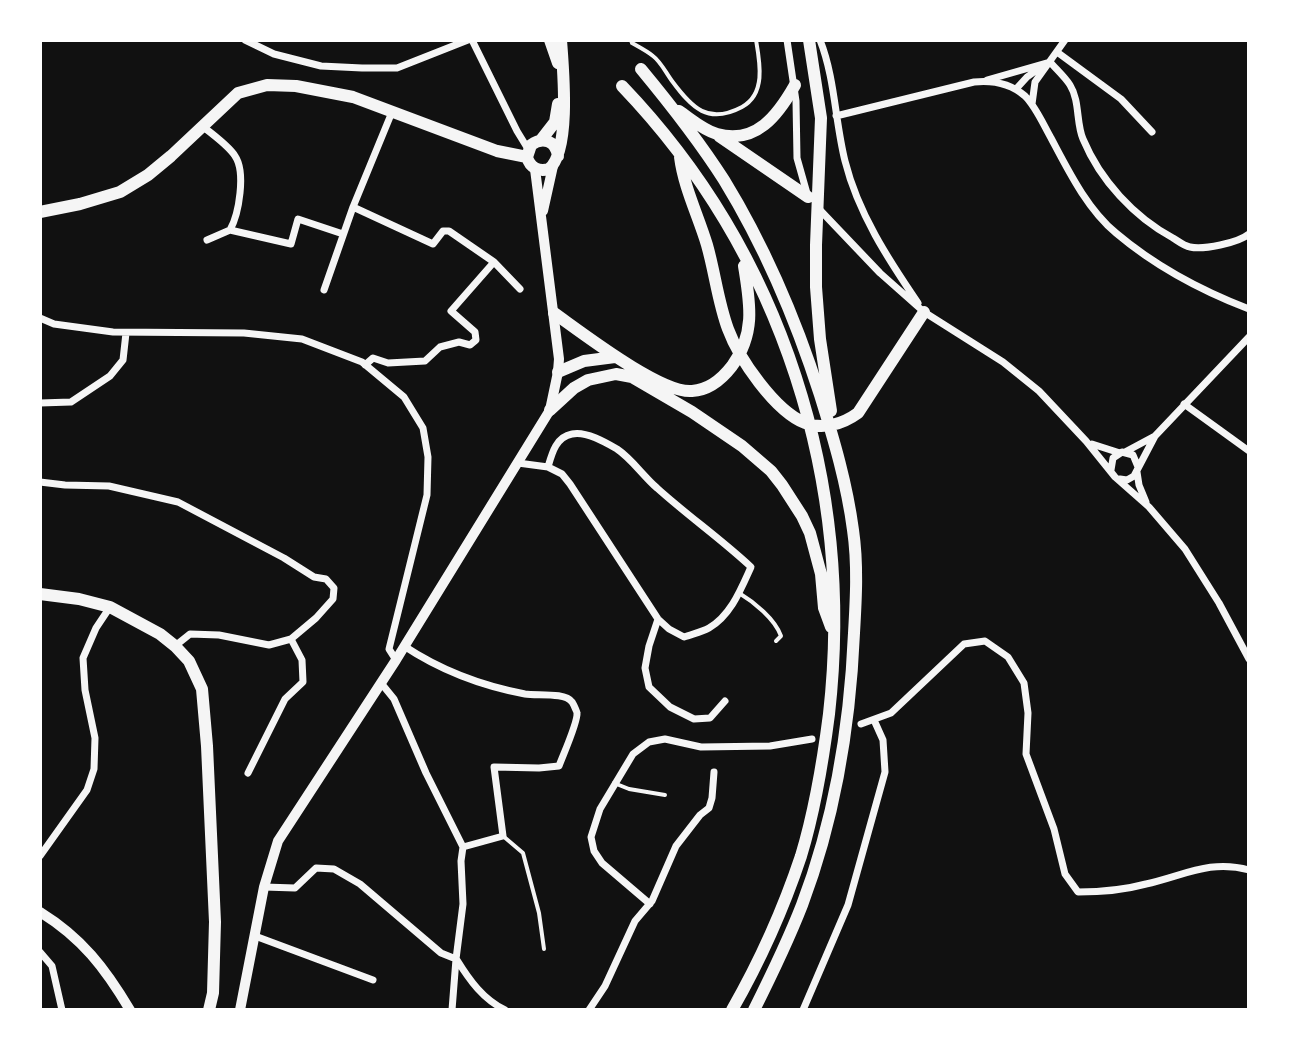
<!DOCTYPE html>
<style>
body{margin:0}
#map{position:relative;width:1289px;height:1050px;overflow:hidden;background:#111;font-family:Rubik,sans-serif}
canvas{display:block}
.frame{position:absolute;inset:0;border:42px solid #fff;pointer-events:none}
</style>
<div id="map">
<canvas width="1289" height="1050"></canvas>
<div class="frame"></div>
</div>
<script>
const context = document.querySelector('canvas').getContext('2d');
context.lineJoin = 'round';
function trace(path, color, width, dash) { context.strokeStyle = color; context.lineWidth = width; context.lineCap = dash ? 'butt' : 'round'; context.setLineDash(dash || []); context.stroke(path); }
const service = new Path2D(`
 M631 40 632 43C639 47 647 51 653 56 661 62 666 73 672 81 692 108 708 125 742 107 766 94 760 63 756 40
 M739 593C754 602 775 619 781 636L776 641
 M614 783 629 789 665 795
 M503 836 523 853 539 913 544 949`);
const minor = new Path2D(`
 M245 40 274 54 321 66 362 68H397L468 40
 M472 40 517 131 528 149
 M787 40 796 101 797 158 808 197
 M820 40C835 78 835 121 845 161 858 213 888 259 918 303
 M1057 52 1121 99 1152 132
 M1050 62C1056 69 1065 77 1070 85 1080 101 1076 123 1083 139 1100 180 1134 217 1173 238 1178 241 1184 246 1190 247 1203 250 1238 243 1249 234
 M987 80 1050 62
 M1016 89 1027 77 1041 67
 M1032 104 1035 82 1065 40
 M836 116 974 82C993 80 1010 83 1025 96 1036 107 1043 124 1051 138 1068 170 1087 209 1116 233 1155 266 1202 291 1249 309
 M202 126C211 133 229 146 235 156 246 172 239 214 230 230L291 244 298 219 343 234
 M819 209 880 273 924 312 1003 362 1039 391 1086 441 1115 477 1149 507 1185 549 1219 603 1249 659
 M207 240 230 230
 M494 262 520 289
 M324 290 353 207
 M40 318 54 324 113 332 244 333 302 339 362 362 404 397 423 428 428 457 427 495 389 649 396 660
 M365 365 373 358 388 363 425 361 440 347 459 342 470 345 476 340 475 332 451 311 494 262 449 231H443L433 244 353 207 392 112
 M40 403 71 402 110 376 123 360 126 333
 M1184 404 1249 451
 M1092 444 1120 453
 M1125 452 1153 437
 M518 463 548 467C552 453 556 437 572 434 586 431 605 442 617 449 632 459 643 476 657 488 688 516 721 539 751 567 741 589 731 615 709 628 702 632 692 634 684 637L669 629 658 619 570 484 562 474 548 467
 M1111 470 1113 458 1122 452 1133 455 1138 467
 M1137 472 1139 485 1146 502
 M1120 479 1127 480 1134 476 1155 436 1249 337
 M40 482 65 485 109 486 178 502 284 558 314 577 326 579 334 588 333 599 316 618 291 639 269 645 219 635 190 634 175 646
 M658 619 649 646 645 668 649 687 670 707 694 719 710 718 725 701
 M404 646C440 670 483 686 525 694 537 696 565 692 572 702 573 703 577 712 577 713 578 722 563 755 559 766L539 768 494 767 503 836 463 847
 M381 683 394 699 426 773 463 847 461 861 463 904 456 959 452 1010
 M861 724 891 713 964 644 985 641 1008 657 1024 683 1028 713 1026 754 1054 829 1065 874 1078 892C1101 892 1124 890 1146 884 1183 876 1210 859 1249 870
 M248 773 285 699 303 682 302 660 291 639
 M40 856 87 790 94 769 95 738 85 690 83 658 96 628 110 607
 M264 887 295 888 316 868 334 869 360 884 441 953 456 959
 M650 904 602 863 594 851 591 837 600 809 633 754 649 742 665 739 701 747 770 746 812 739
 M255 936 373 980
 M40 952 52 966 62 1010
 M457 960C470 981 483 999 505 1010
 M589 1010 605 986 635 921 652 901 676 846 700 815 709 808 712 798 714 772
 M803 1010 848 905 885 772 883 740 874 720`);
const secondary = new Path2D(`
 M543 211 553 166
 M40 912C82 938 105 968 130 1010
 M240 1010 264 887 278 841 396 660 550 410 558 372 559 359 535 169`);
const primary = new Path2D(`
 M550 40 558 63
 M541 140 555 122 558 104
 M558 156C556 141 543 136 531 145L527 157C530 168 539 172 549 169 571 151 563 68 561 40
 M40 212 80 204 120 192 148 175 171 156 238 93 267 85 296 86 353 97 497 151 527 157
 M40 594 79 599 110 607 160 634 175 646 189 661 202 689 207 746 215 922 213 993 209 1010`);
const trunk = new Path2D(`
 M809 40 821 118 816 245V287L820 339 831 411
 M641 69C670 104 699 141 724 180 765 247 796 320 820 395 834 440 847 484 853 530 858 564 856 599 854 633 850 727 835 818 802 905 788 941 771 976 754 1010
 M622 86C783 254 855 483 829 714 823 761 815 810 801 856 783 910 760 961 732 1010
 M679 111C691 119 703 130 717 134 756 145 778 115 795 85
 M719 136 808 197
 M680 157C684 188 698 215 707 245 715 273 718 302 728 329 739 359 775 411 805 423 823 430 843 424 858 413L924 312
 M554 313C581 332 661 394 692 391 709 390 722 379 732 366 756 333 750 303 744 266
 M558 372 584 361 615 357
 M550 410 574 388 588 380 616 374 632 377 692 412 742 446 771 471 782 485 802 516 810 533 821 574 824 608 831 627`);
trace(service, '#f5f5f5', 4);
trace(minor, '#f5f5f5', 7);
trace(secondary, '#f5f5f5', 10);
trace(primary, '#f5f5f5', 12);
trace(trunk, '#f5f5f5', 12);
</script>
